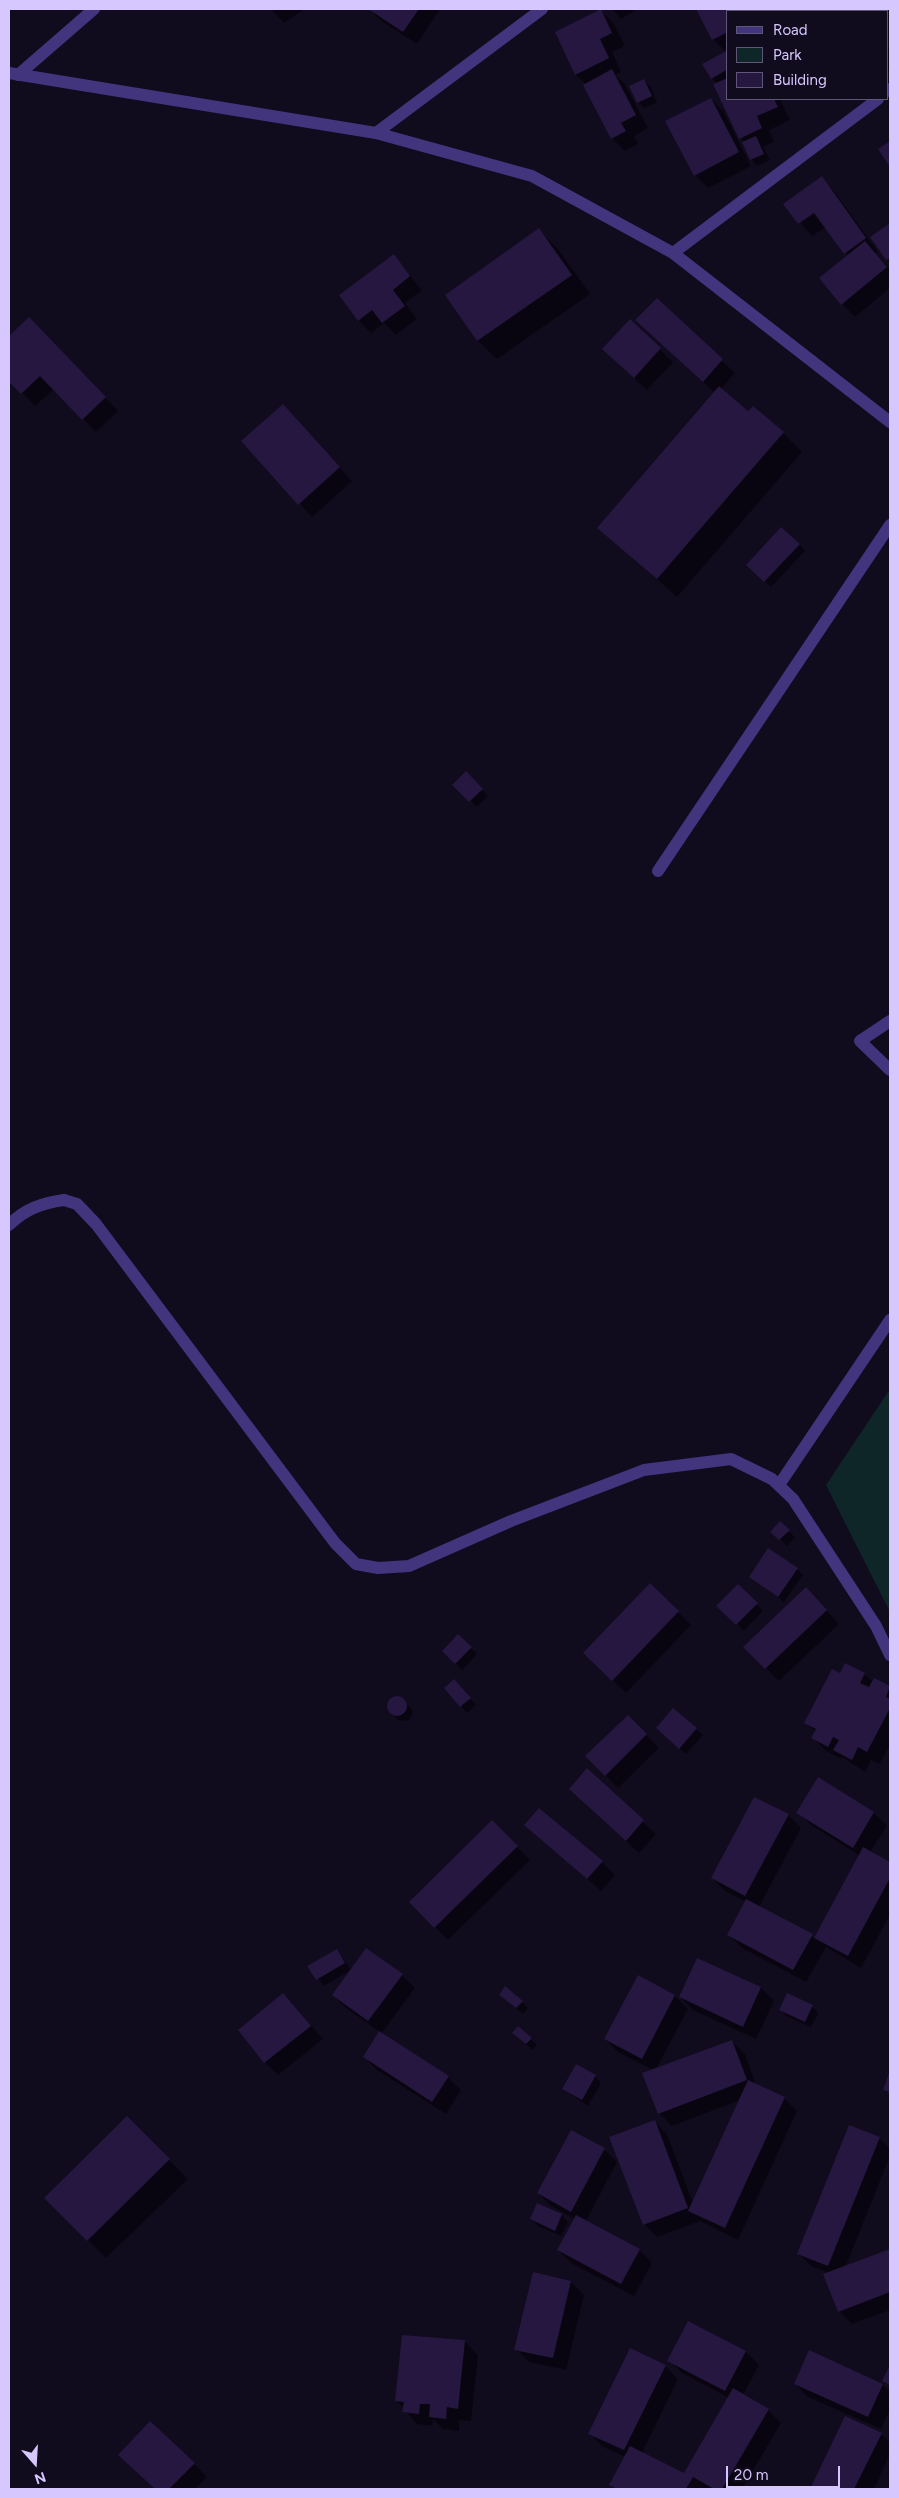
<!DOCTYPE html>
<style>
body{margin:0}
#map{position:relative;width:899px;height:2498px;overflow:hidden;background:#110b1e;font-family:Figtree,sans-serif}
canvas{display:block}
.frame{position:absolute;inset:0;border:10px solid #d6c8ff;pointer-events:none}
.legend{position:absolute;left:726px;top:10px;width:162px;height:90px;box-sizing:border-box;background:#110b1e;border:1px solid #605778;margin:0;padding:6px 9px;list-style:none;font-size:15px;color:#d6c8ff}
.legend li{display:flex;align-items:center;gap:10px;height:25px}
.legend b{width:25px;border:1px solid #605778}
.north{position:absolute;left:10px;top:2438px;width:50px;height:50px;-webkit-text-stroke:4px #110b1e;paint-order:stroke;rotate:161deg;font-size:14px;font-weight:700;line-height:20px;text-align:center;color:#d6c8ff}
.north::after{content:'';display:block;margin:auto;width:18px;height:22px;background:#d6c8ff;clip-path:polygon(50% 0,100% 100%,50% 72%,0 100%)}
.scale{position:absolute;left:726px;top:2466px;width:114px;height:22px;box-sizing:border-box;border:2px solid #d6c8ff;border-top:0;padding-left:6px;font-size:15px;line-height:18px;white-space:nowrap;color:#d6c8ff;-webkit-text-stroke:4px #110b1e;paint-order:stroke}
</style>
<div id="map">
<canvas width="899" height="2498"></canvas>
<div class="frame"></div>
<ul class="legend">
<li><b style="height:6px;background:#42357e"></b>Road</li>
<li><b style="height:14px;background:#0e2628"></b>Park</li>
<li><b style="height:14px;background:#25173f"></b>Building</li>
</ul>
<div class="north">N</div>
<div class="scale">20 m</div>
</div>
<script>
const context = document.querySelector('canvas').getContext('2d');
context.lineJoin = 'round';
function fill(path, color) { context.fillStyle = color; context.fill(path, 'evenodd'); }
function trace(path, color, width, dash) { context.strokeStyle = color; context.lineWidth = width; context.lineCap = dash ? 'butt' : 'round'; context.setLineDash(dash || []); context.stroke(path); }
const green = new Path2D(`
 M890 1389V1612L826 1485Z`);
const shadow = new Path2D(`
 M271 9H305L284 23Z
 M369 9H440L417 44 380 20Z
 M612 9H633L634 11 621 19Z
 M697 9H734L735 11H728V99H780L790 120 769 130 774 142 763 147 770 160 757 166 751 159 717 84 712 78 726 52 713 39Z
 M745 9H865L867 11H747Z
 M601 11 614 24 625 46 612 52 621 72 615 75 625 84 648 128 634 136 638 144 625 151 612 138 586 84 576 75 556 33Z
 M888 46 890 50V69L888 71Z
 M644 81 651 87 657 103 644 108 638 102Z
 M711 99 724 112 751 166 708 188 695 175Z
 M822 178 834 191 878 252 875 253 890 269V288L855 317 842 304 848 256 826 227 812 236 784 204Z
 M890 225V262L872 237Z
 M539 230 558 249 590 294 497 359 478 341 447 296Z
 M393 256 422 290 405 303 417 319 396 335 384 323 371 333 358 320Z
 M657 299 735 373 721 389 749 412 783 433 802 452 677 597 599 528 715 393 650 333Z
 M29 318 118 411 96 432 54 389 35 406 9 380V337Z
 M630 321 673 362 647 390 617 362Z
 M295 418 352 481 312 517 242 442Z
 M799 544 805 551 771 587 754 571Z
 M466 773 488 796 477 807 454 785Z
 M780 1523 795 1537 787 1546 772 1531Z
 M797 1569 803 1575 784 1602 750 1577Z
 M738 1586 763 1611 744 1631 718 1606Z
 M819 1602 839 1624 779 1681 745 1647Z
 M678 1612 691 1625 626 1693 597 1665Z
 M458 1636 477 1654 462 1670 443 1651Z
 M841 1674H864L873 1682 874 1679 890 1688V1745L880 1764 871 1760 865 1772 842 1757 841 1759 826 1751 813 1738 816 1732 806 1723Z
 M460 1687 476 1705 467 1713 446 1688Z
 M398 1697 410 1707 413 1712 409 1721 398 1720 388 1708 393 1698Z
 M673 1709 703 1735 686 1754 664 1734Z
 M628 1716 659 1748 618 1788 587 1756Z
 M587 1770 656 1834 639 1853 570 1789Z
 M818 1779 874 1813 887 1826 870 1852 890 1863V1915L861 1968 826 1947 806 1982 742 1948 729 1935 746 1902 725 1891 712 1878 788 1815 801 1828 759 1907 815 1938 860 1856 811 1825 798 1812Z
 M492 1822 530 1860 448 1940 410 1902Z
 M526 1825 602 1862 615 1875 601 1891Z
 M337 1950 351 1970 324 1986 309 1967Z
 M698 1960 761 1988 774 2001 756 2039 693 2010 680 1997Z
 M402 1975 415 1988 381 2034 448 2077 461 2090 446 2114 377 2070 364 2057 380 2032 346 2008 333 1995Z
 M639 1977 675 1996 688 2009 656 2069 732 2041 745 2054 756 2085 784 2098 797 2111 738 2240 700 2221 657 2237 644 2224 654 2121 667 2134 693 2203 740 2100 672 2126 659 2113 653 2070 618 2052 605 2039Z
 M283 1995 323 2039 278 2075 265 2062Z
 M507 2001 522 2002 528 2008 523 2014Z
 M812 2006 818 2013 811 2027 786 2016 780 2009Z
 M520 2039H531L537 2045 533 2050Z
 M595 2076 601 2083 588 2106 563 2089Z
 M127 2118 188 2179 106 2258 46 2198Z
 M879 2138 890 2149V2156L845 2268 890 2251V2310L852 2324 839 2311 829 2273 811 2266 798 2253Z
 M604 2149 617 2162 586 2221 639 2250 652 2263 634 2296 571 2263 558 2250 575 2219 551 2206 538 2193Z
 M538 2205 562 2215 568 2222 561 2236 538 2226 531 2219Z
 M534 2273 571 2282 584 2295 566 2370 529 2362 516 2349Z
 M689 2323 746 2352 759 2365 743 2395 768 2410 781 2423 742 2489H615L611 2485 626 2457 603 2447 590 2434 665 2366 678 2379 642 2453 685 2475 729 2398 682 2373 669 2360Z
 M465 2342 478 2355 471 2421 459 2420V2431L443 2429 433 2419 432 2426 417 2424 397 2401Z
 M810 2352 883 2385 890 2392V2410L881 2429 808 2397 795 2384Z
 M846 2418 881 2434 890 2443V2454L874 2489H812Z
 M194 2464 207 2477 195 2489H155L133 2468Z`);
const building = new Path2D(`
 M368 9H419L403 32Z
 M601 9 612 33 600 39 609 58 575 75 555 32Z
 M696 9H729L728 32 712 40Z
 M744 9H773L770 11H746Z
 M793 9H827L824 11H795Z
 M831 9H861L863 11H829Z
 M728 50V69L711 79 702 64Z
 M612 69 636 115 621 123 626 131 611 139 583 85Z
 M728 78V99H774L778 107 757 116 762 128 739 139 713 84Z
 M644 79 652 96 637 103 629 86Z
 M711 98 739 152 694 176 665 121Z
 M756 136 764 154 750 160 742 142Z
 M890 141V167L878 149Z
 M822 176 866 238 844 254 814 213 798 224 783 204Z
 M890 223V258L886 260 870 237Z
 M539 228 572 275 477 341 445 295Z
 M865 241 887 267 841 305 819 278Z
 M394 254 410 276 393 290 405 306 382 323 372 310 358 321 339 295Z
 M657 298 723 359 703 382 635 320Z
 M29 317 106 397 82 420 40 376 21 394 9 382V336Z
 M630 319 661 348 634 378 602 349Z
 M719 386 748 411 753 406 784 432 657 579 597 528Z
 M283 404 340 467 298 505 241 441Z
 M781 527 800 544 764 582 746 565Z
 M466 771 483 789 469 802 452 785Z
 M780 1521 790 1530 779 1540 770 1532Z
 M768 1548 798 1568 778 1597 749 1577Z
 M650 1583 679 1611 612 1681 583 1653Z
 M738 1584 758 1603 736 1625 716 1606Z
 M806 1587 827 1610 765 1669 743 1647Z
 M458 1634 472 1647 455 1664 442 1651Z
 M845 1663 865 1673 860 1683 869 1687 874 1678 890 1686 886 1697 890 1699V1708L867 1752 858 1747 852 1760 833 1750 839 1740 833 1737 828 1747 811 1738 816 1729 804 1723 832 1669 840 1673Z
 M454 1679 471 1698 460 1707 444 1688Z
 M387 1706a10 10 0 1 1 20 0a10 10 0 1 1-20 0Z
 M673 1708 697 1728 679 1749 656 1728Z
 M628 1715 647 1734 605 1776 585 1756Z
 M587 1768 644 1820 626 1841 569 1789Z
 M818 1777 874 1812 853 1848 796 1813Z
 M754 1797 789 1814 745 1896 711 1878Z
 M539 1808 603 1861 587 1879 524 1825Z
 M492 1820 518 1846 434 1928 409 1902Z
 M863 1847 890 1862V1878L848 1956 814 1938Z
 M746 1899 813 1934 793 1970 727 1935Z
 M366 1948 403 1974 368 2021 332 1995Z
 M337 1949 345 1963 316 1980 307 1966Z
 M697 1958 761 1987 743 2027 679 1997Z
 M638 1975 675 1995 642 2059 604 2039Z
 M505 1986 523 2001 516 2008 499 1995Z
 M283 1993 311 2026 264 2063 238 2030Z
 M787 1993 813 2005 805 2022 779 2010Z
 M518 2026 532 2038 526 2044 512 2033Z
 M379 2031 449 2076 432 2102 363 2057Z
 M732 2040 747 2080 658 2114 642 2073Z
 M576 2064 596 2075 582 2100 562 2089Z
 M890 2070V2092L883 2090Z
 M748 2080 785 2097 725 2228 688 2211Z
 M127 2116 170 2159 87 2241 44 2198Z
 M655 2120 688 2208 643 2225 609 2137Z
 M849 2125 880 2137 828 2266 797 2254Z
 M571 2130 605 2148 571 2212 537 2193Z
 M537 2203 562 2214 555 2231 530 2219Z
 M576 2215 640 2249 621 2284 557 2250Z
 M890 2249V2292L838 2312 823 2274Z
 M533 2272 571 2281 553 2358 514 2350Z
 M688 2321 746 2351 725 2391 667 2361Z
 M402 2335 465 2340 458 2409 447 2407 446 2419 429 2417 430 2404H420L419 2414 402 2412 404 2402 395 2401Z
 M630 2348 666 2365 624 2450 588 2434Z
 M809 2350 883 2384 868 2417 794 2384Z
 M890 2365V2385L882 2381Z
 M733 2388 769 2409 722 2489H714L693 2477 686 2489H617L609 2485 630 2446 684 2473Z
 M845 2416 882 2433 854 2489H810Z
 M150 2421 195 2463 169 2489H155L118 2455Z`);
const lane = new Path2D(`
 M64 1200 77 1204 96 1224 335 1543 356 1564 378 1568 409 1566 511 1521 644 1470 731 1459 772 1479 793 1499 876 1626 890 1655`);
const street = new Path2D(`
 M9 73 376 133 532 176 673 253 890 422
 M18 75 94 9
 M888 91 890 89
 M376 133 542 9
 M673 253 878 99
 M658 871 890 525
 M890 1021 860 1041 890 1070
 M9 1225C25 1209 42 1203 64 1200
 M779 1485 890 1320`);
fill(green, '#0e2628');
fill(shadow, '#0007');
fill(building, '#25173f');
trace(lane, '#42357e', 12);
trace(street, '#42357e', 12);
</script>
